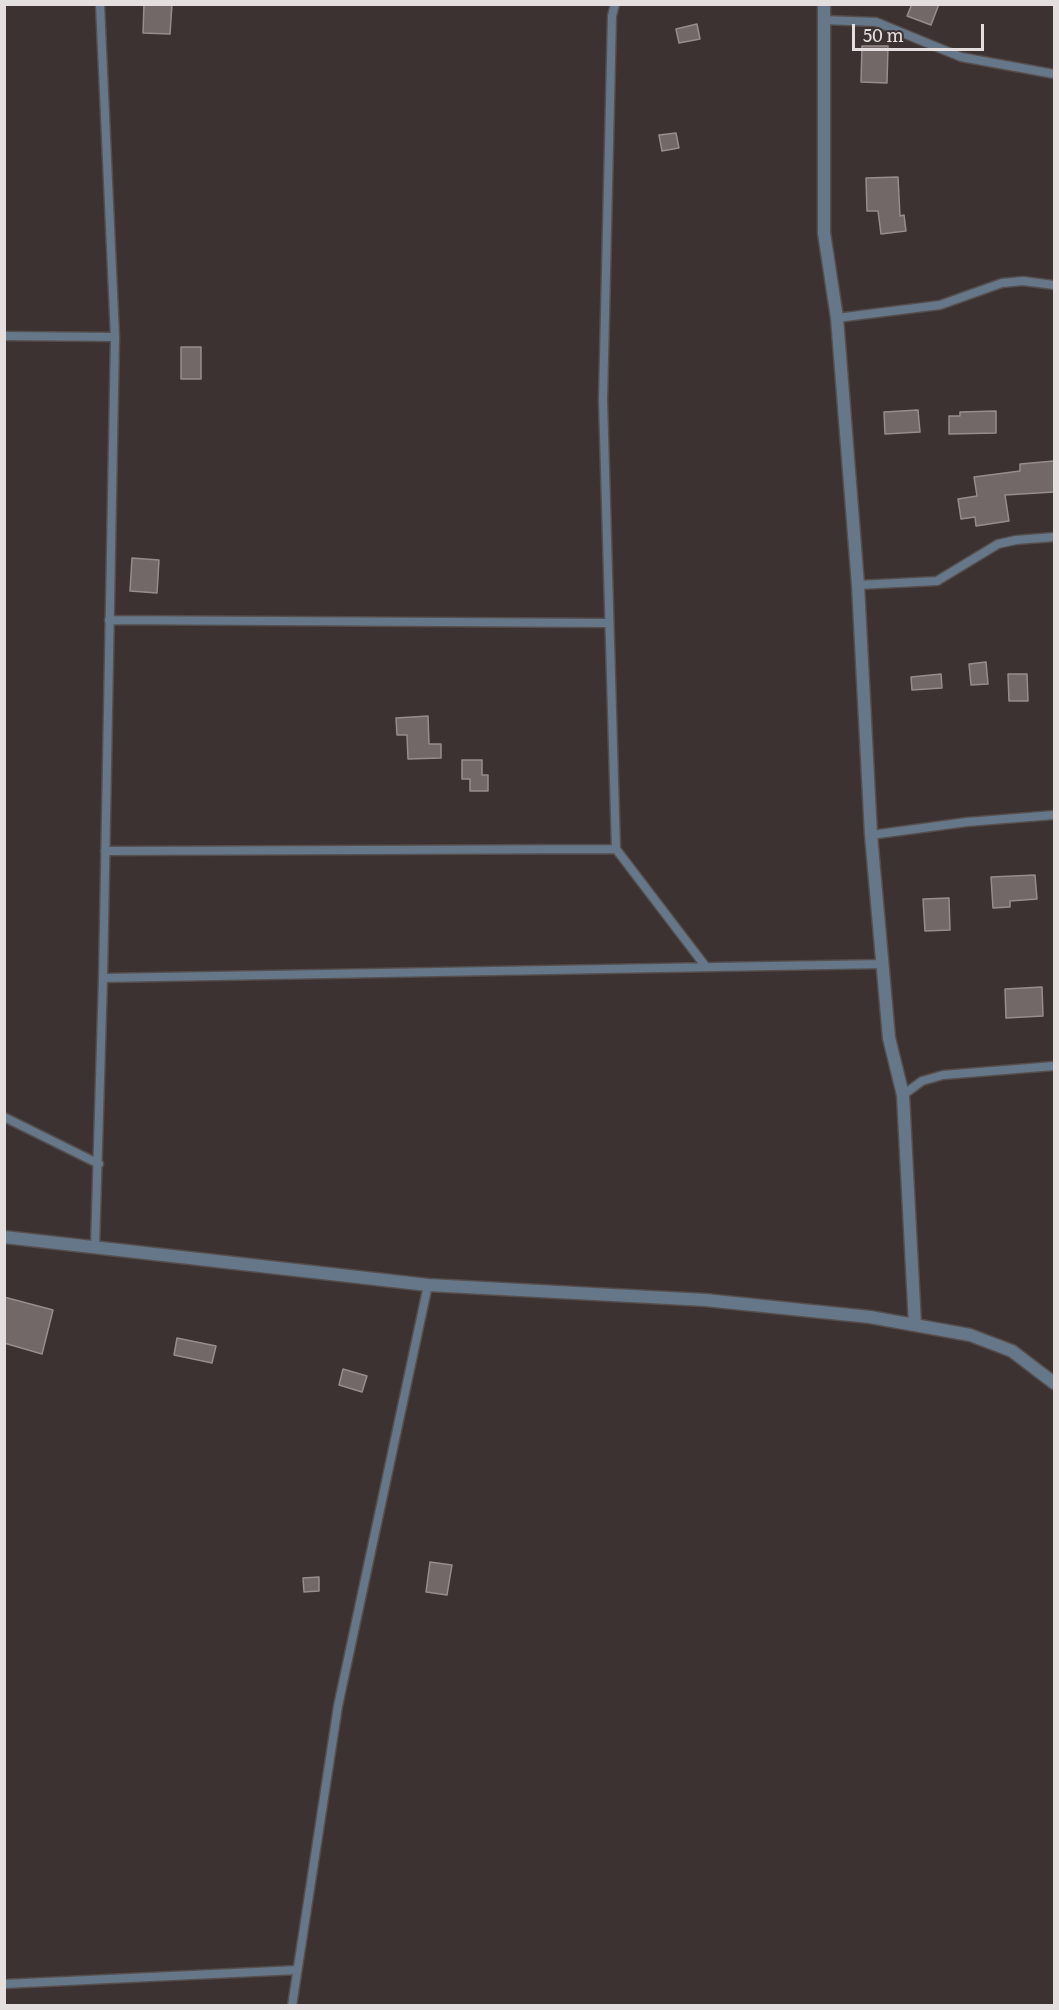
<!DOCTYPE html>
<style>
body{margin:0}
#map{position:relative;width:1059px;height:2010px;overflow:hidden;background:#3b3231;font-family:Literata,serif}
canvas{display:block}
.frame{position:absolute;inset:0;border:6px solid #e4dede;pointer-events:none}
.scale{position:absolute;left:852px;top:24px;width:132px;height:27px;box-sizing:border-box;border:3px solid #e4dede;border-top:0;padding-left:8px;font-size:18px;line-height:21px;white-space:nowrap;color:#e4dede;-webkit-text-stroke:4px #3b3231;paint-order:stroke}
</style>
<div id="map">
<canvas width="1059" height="2010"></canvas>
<div class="frame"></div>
<div class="scale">50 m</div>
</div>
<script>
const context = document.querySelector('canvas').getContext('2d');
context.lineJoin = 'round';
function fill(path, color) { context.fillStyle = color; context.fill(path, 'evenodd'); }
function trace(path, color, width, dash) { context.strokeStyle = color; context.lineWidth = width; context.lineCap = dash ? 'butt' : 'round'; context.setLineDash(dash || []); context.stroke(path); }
const building = new Path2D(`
 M144 4H172L170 34 143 33Z
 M912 4H939L931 25 907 16Z
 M697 24 700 39 679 43 676 29Z
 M862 46H888L887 83 861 82Z
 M676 133 679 148 662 151 659 135Z
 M898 177 900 216 904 215 906 231 881 234 878 211H867L866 178Z
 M181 347H201V379H181Z
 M918 410 920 432 885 434 884 412Z
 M996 411V433L949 434V416H960V412Z
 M1054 461V492L1005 495 1009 521 976 526 975 517 961 519 958 499 977 496 974 477 1020 471V464Z
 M132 558 159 560 157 593 130 591Z
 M986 662 988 684 971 685 969 664Z
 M941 674 942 688 912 690 911 677Z
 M1008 674H1027L1028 701H1009Z
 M428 716 429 744H441V758L408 759 407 735H397L396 718Z
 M462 760H482V775H488V791H470V779H462Z
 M1035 875 1037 899 1010 901V907L993 908 991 877Z
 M949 898 950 930 925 931 923 899Z
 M1042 987 1043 1016 1006 1018 1005 989Z
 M4 1297 53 1310 42 1354 4 1343Z
 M177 1338 216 1346 212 1363 174 1355Z
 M343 1369 367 1376 362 1392 339 1385Z
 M430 1562 452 1565 447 1595 426 1592Z
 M319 1577V1591L304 1592 303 1578Z`);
const service = new Path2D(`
 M615 4 612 16 603 400 616 849 706 967
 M824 20 876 22 961 57 1054 74
 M837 318 940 305 1002 283 1023 281 1054 285
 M4 336 115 337
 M858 585 937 581 998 544 1016 540 1054 537
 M109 620 608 623
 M871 835 967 822 1054 815
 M105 851 616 849
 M103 978 883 964
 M903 1095 922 1081 943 1075 1054 1066
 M4 1117 99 1164
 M95 1247 103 978 115 337 100 4
 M4 1984 297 1970
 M292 2006 338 1706 428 1285`);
const minor = new Path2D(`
 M824 4V233L837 318 858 585 871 835 889 1038 903 1095 915 1325
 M4 1237 428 1285 705 1300 870 1317 970 1335 1012 1351 1054 1383`);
fill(building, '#726867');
trace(building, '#988d8c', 1.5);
trace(service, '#564e4d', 11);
trace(minor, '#564e4d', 15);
trace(service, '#657788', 8);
trace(minor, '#657788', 12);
</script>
